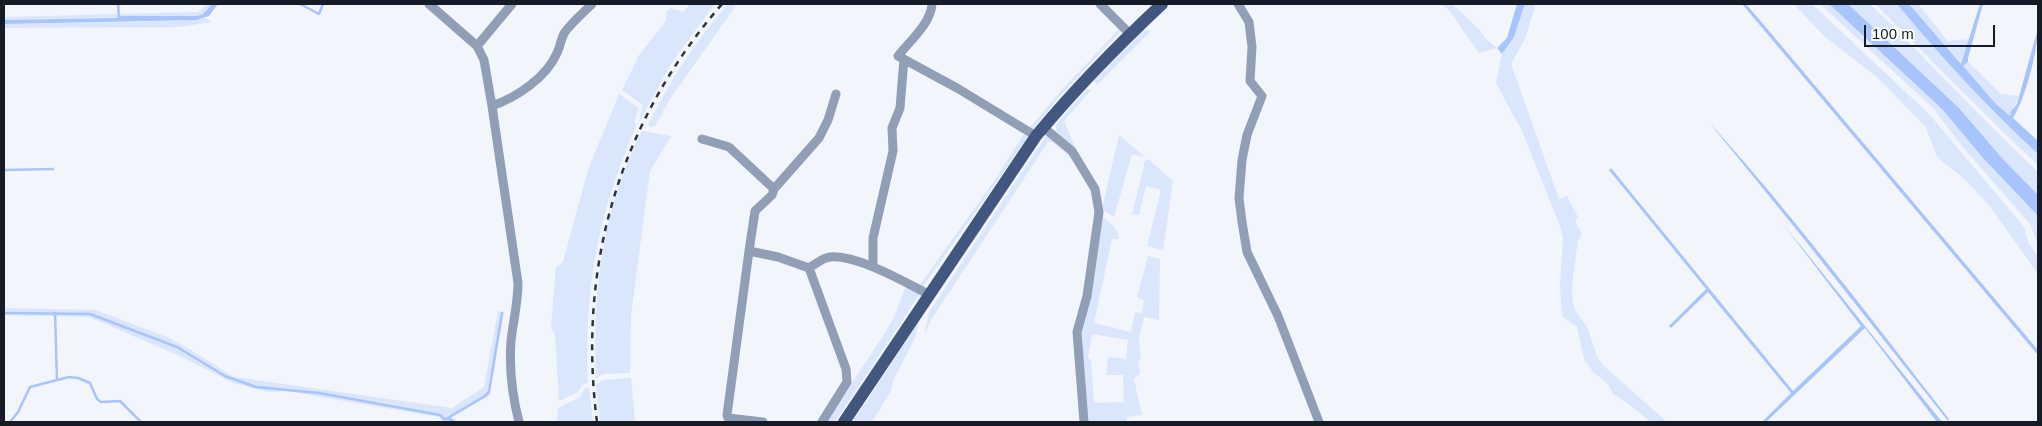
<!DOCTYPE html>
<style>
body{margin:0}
#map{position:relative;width:2042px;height:426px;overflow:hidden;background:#f2f5fc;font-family:Helvetica,sans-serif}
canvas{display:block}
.frame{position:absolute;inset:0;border:5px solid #161c27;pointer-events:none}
.scale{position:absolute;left:1864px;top:25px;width:131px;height:22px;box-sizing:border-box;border:2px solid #161c27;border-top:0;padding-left:6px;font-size:15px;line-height:18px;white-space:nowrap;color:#161c27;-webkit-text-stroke:4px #fff;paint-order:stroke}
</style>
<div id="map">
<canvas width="2042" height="426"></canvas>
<div class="frame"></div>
<div class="scale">100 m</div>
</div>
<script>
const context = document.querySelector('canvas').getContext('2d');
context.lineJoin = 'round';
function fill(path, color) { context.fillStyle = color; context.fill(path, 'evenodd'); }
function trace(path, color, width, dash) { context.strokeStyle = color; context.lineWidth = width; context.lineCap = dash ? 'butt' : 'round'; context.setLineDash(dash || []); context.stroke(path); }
const green = new Path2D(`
 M207 4H212L203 14 197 16 4 20V17L199 12Z
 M690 4H715L672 62 639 122 643 105 622 90 639 55 666 21V12L671 8 683 12Z
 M728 4H737L670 99 655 126 651 127 648 125C670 80 696 41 728 4Z
 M1441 4H1452L1480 30 1485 38 1497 48 1479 53 1449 10Z
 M1525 4H1536L1525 39 1511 64 1559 199 1567 196 1578 217 1575 221 1582 234 1578 240 1573 277 1572 295 1574 308 1588 329 1597 357 1606 368 1667 422H1651L1626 402 1613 394 1608 384 1593 372 1584 359 1577 327 1562 316 1560 288 1563 239 1560 226 1522 131 1496 83 1502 54 1514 37Z
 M1794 4H1812L1929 114 2024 227 2029 244 2038 256V274L1989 205 1962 177 1938 158 1925 126 1878 78 1823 35Z
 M1820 4H1829L1943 110 1983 158 2038 216V245L2030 224 1961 145 1933 108Z
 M1848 4H1870C1927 59 1980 118 2038 172V195L2002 158 1959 108Z
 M1875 4H1897C1940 56 1988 108 2038 154V165L2001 130Z
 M1909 4H1918L1948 41 1970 39 1961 64Z
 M206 18 212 22 179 27 4 28V24L177 21Z
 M1120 28 1122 30 1059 97 1032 130 1029 129 1057 95Z
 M1142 30 1151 31 1097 85 1094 80Z
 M1968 62 2001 94 2019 96C2017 104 2011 108 2010 116L1996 104 1963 66Z
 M1087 89 1091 90 1064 121 1075 147 1089 173 1056 130V125L1060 120Z
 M619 94 639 108 634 122 636 126C598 215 584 286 588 383L582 385 578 392 559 401 555 335 551 327 556 267 563 262 588 170Z
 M642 131 671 136 650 171 631 315 630 373 602 374 596 379C593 308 599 236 625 169 630 156 635 143 642 131Z
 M1024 134 1028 137 922 288 919 286 992 184Z
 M1119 135 1145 157 1132 154 1114 217 1102 209Z
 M1046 136C1066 140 1082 173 1092 190L1069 156 1053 142H1048L931 320 924 335 929 312Z
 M1148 159 1173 181 1163 250 1147 246 1161 190 1146 186 1139 215H1132L1145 161Z
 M1101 216C1110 223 1119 227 1118 239H1112L1094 323 1131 332 1135 312 1142 313 1144 300 1137 298 1148 256 1160 259 1159 320 1144 317 1139 338 1141 360 1138 361 1140 373 1134 379 1142 415 1127 417 1126 422H1087L1080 328ZM1092 334 1128 340 1126 359 1108 357 1106 375H1123L1124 402 1094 403 1091 360 1088 358Z
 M906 286 921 292 835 422H826L885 333 894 317Z
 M4 308 96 310 167 337 186 347 234 377 452 408 484 387 498 311 504 312 489 396 452 417 458 422H444L439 417 286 391 268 392 233 383 182 357 89 317 4 315Z
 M919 321 916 336 892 383V389L872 422H853Z
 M631 378 635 422H600L596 385 603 380Z
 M589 387 593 422H557L558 408 580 397 584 389Z`);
const water = new Path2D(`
 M212 4H218L209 16 196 20 4 24V20L117 18 118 16H197L203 14Z
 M1517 4H1525L1514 37 1502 54 1497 48 1507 38Z
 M1742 4H1746L1764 25 2038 350V353L2037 354Z
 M1829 4H1848L1959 108 2002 158 2038 195V216L1983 158 1943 110Z
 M1897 4H1909L1961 64 1980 4H1983L1968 58V62L1963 66 1996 104 2010 116 2011 111 2017 104 2038 28C2038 50 2025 100 2013 118L2038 141V154C1988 108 1940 56 1897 4Z
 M1708 121C1794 216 1871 319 1949 419L1948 421 1800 234Z
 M1611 168 1793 391 1861 326 1780 220 1942 422H1937L1865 328 1766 422H1762L1791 393 1708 292 1671 328 1669 326 1706 289 1609 170Z`);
const stream = new Path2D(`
 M118 4 119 17
 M300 4 319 14 323 4
 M4 170 53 169
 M4 313 90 314 177 347 225 376 256 387 319 393 440 415 444 419H450L454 422
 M55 313 57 380
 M446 419 485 396 489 392 502 313
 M10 422 18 412 30 387 69 377 78 378 90 383 97 399 101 402 120 401 141 422`);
const minor = new Path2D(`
 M429 4 477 46 484 60 492 106 518 283C518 303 513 322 511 341 509 369 512 395 519 422
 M932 4C931 23 910 41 898 56L957 88 1036 136
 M1100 4 1130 34
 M1238 4 1249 22 1252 47 1250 81 1262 96 1247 135 1242 160 1239 198 1242 222 1247 252 1278 316 1319 422
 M477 46 512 4
 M492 106C517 97 546 78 557 53 560 47 561 38 565 32 572 22 583 13 592 4
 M1043 127 1072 151 1095 189 1099 212 1087 296 1077 332 1084 422
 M702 139 729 147 774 189 772 195 755 211 749 251 778 257 809 268C814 265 820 260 826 258 849 250 907 283 928 294
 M774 189 819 138 828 120 836 94
 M749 251 727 415 728 418 763 422
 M873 266V238L893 151 892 128 900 108 904 59
 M809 268 846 369 847 382 822 422`);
const primary = new Path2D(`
 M844 422 1036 136C1075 89 1118 45 1162 4`);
const rail = new Path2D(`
 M597 422C577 266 619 123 722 4`);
fill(green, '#d9e6fc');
fill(water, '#a7c5fc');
trace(stream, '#a7c5fc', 2.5);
trace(minor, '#919fb6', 9);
trace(primary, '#41577f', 12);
trace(rail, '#2e343e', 2.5, [6, 6]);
</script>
